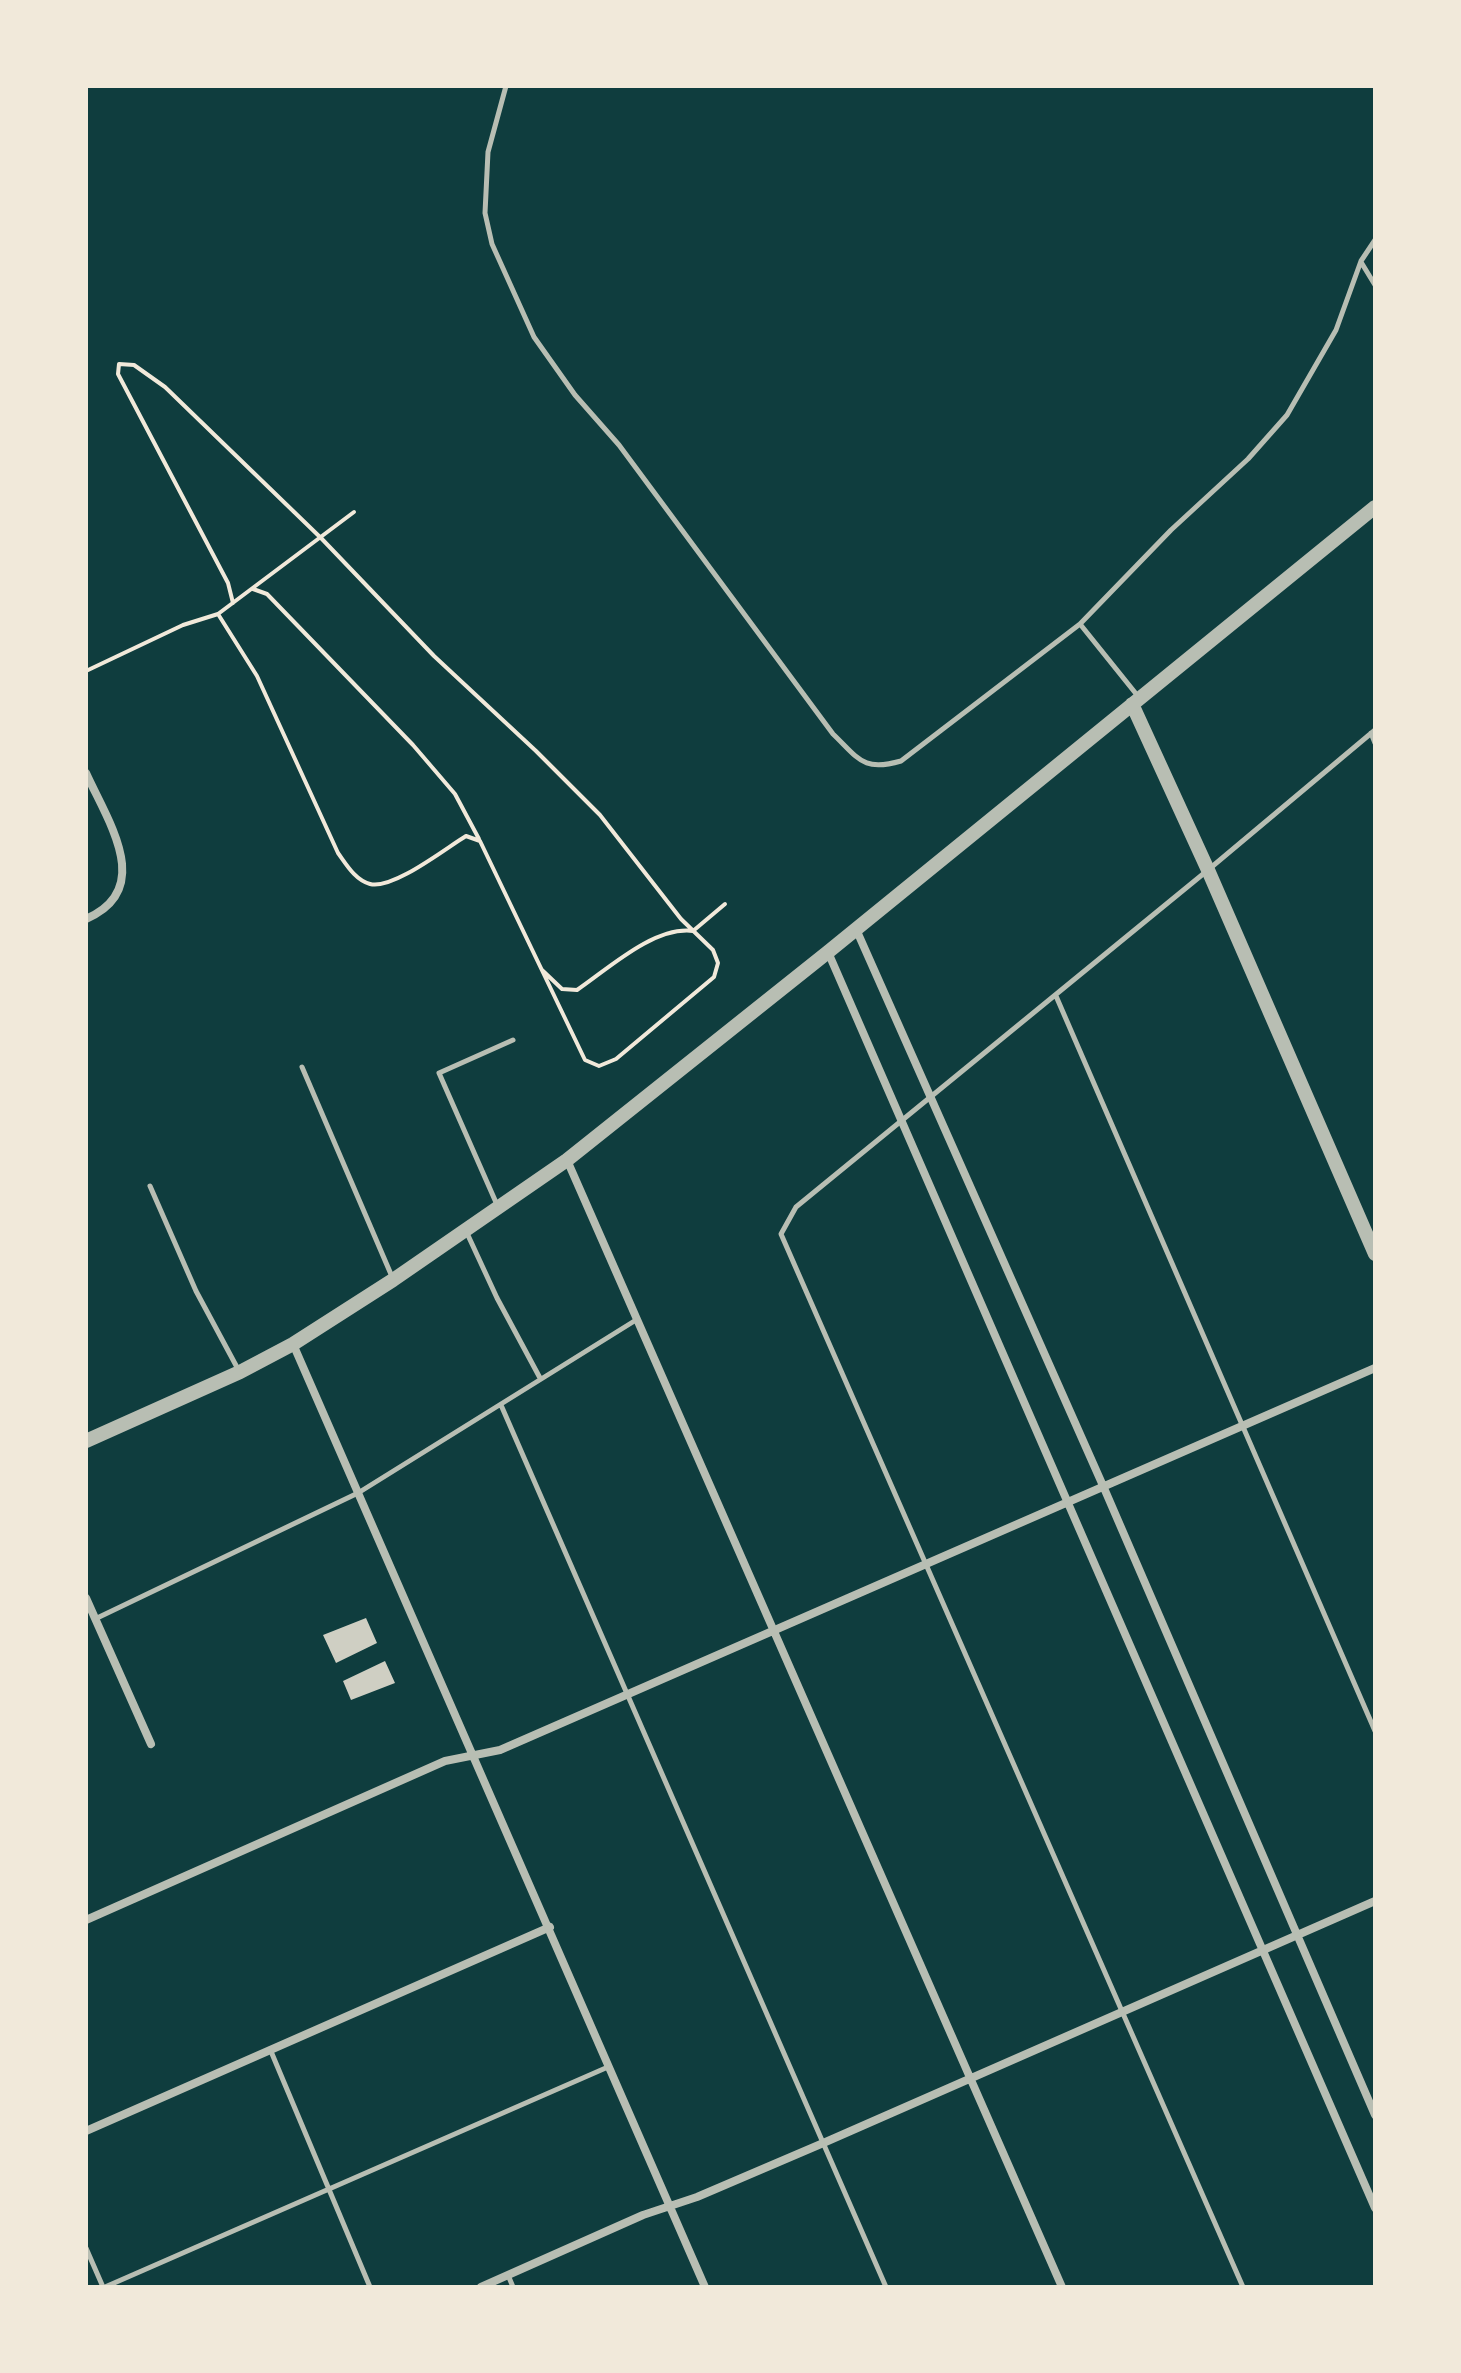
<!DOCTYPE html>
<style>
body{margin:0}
#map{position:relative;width:1461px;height:2373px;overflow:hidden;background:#0f3d3e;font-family:"Source Sans 3",sans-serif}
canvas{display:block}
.frame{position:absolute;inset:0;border:88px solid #f1e9da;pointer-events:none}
</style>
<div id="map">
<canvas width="1461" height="2373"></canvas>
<div class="frame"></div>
</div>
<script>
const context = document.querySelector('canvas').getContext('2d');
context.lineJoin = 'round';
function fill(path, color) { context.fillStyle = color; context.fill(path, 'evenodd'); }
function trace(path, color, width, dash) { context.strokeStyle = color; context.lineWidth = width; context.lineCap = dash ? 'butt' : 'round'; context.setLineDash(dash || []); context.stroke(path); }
const building = new Path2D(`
 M366 1618 377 1643 336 1663 323 1635Z
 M385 1661 395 1683 351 1700 343 1681Z`);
const path = new Path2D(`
 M253 589 267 594 413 745 455 794 479 839
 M218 614 257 676 338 853C346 864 355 880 370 884 393 890 446 848 466 836L480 841 585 1060 599 1066 616 1059 714 977 718 963 713 950 681 919 600 815 536 751 434 656 321 538 165 387 134 365 119 364 118 374 228 583 233 603
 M86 671 183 625 218 614 354 512
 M542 970 562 989 577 990C608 969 654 926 693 931L725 904`);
const service = new Path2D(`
 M506 86 488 152 485 213 492 244 534 337 575 395 619 445 833 734C859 759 863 772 901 761L1080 624 1171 530 1248 459 1287 415 1336 330 1361 261 1375 240
 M1361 262 1375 285
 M1080 624 1137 695
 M1371 733 1375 743
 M1056 996 1375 1731
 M302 1067 393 1279
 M150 1186 196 1291 239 1371
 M498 1207 439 1073 513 1040
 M466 1231 497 1298 540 1378
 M501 1405 886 2287
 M95 1619 358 1493 636 1320
 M270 2049 370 2287
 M86 2248 103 2287
 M508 2275 513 2287
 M105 2287 608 2067
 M1243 2287 781 1234 796 1207 1208 870 1375 730`);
const minor = new Path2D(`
 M86 773C107 820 156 889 86 919
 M856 929 1104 1488 1375 2115
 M828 952 1375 2208
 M567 1160 1062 2287
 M293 1344 705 2287
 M86 1598 151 1744
 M86 1920 445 1761 500 1750 1375 1368
 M86 2131 550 1927
 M481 2287 643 2215 697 2197 821 2144 1375 1901`);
const tertiary = new Path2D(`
 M1132 704 1208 870 1375 1254
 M86 1441 240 1372 293 1344 393 1280 567 1160 828 952 1375 507`);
fill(building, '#cfcfc3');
trace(path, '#f1e9da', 4);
trace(service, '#b8beb3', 5);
trace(minor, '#b8beb3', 8);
trace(tertiary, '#b8beb3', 14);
</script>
